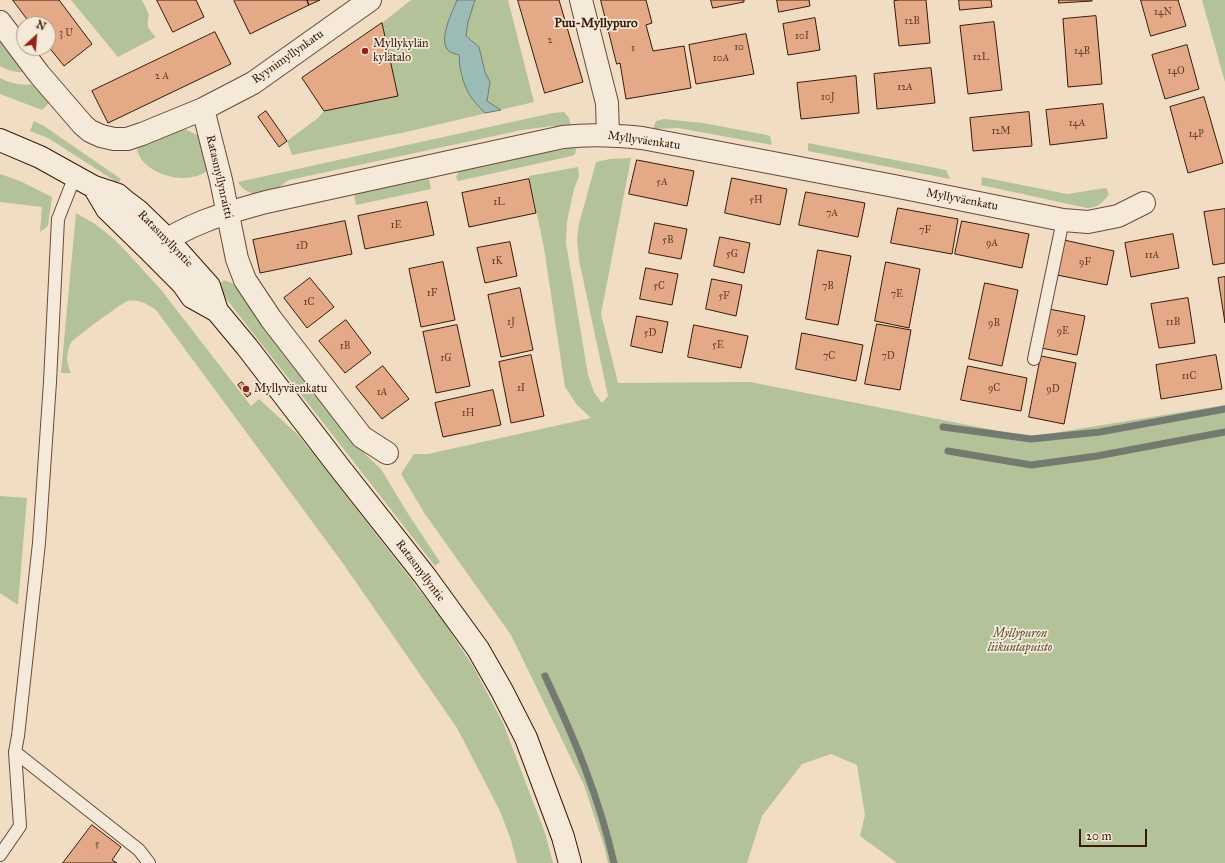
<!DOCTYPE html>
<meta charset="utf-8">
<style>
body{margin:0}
#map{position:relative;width:1225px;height:863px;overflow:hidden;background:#f0ddc4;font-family:"IM FELL Great Primer",serif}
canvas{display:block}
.north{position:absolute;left:16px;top:16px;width:40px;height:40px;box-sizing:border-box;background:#f5e9d9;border:1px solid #aa9685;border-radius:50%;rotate:26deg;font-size:11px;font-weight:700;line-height:16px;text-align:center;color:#3a1906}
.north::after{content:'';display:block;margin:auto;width:14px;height:18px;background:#8f2418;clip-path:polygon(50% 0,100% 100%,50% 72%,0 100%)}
.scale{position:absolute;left:1079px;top:829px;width:68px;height:18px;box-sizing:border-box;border:2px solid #3a1906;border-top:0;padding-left:5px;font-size:12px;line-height:14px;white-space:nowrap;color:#3a1906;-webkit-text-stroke:3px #f5e9d9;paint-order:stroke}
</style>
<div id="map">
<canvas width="1225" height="863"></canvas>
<div class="north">N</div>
<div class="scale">20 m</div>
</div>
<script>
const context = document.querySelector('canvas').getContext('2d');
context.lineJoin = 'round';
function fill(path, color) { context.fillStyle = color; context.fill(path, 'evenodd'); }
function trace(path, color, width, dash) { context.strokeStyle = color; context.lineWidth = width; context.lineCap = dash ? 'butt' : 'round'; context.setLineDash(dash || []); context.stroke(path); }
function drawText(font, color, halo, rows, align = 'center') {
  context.font = font + ' "IM FELL Great Primer",serif'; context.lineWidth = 3.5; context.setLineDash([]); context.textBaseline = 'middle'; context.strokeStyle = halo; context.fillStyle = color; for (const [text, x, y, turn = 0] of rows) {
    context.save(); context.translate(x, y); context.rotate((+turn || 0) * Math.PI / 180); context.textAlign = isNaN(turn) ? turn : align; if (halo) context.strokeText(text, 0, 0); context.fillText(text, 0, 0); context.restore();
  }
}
const green = new Path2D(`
 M71 0H142L149 15C146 27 148 28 156 37L118 57Z
 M411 0H508L534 102 406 132 292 155 287 141 318 118 324 111 397 96 382 23Z
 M1202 0H1225V82Z
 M0 38 26 71C17 74 8 70 0 66Z
 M0 78C12 84 22 86 35 84L50 102 42 110 0 94Z
 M564 112 569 118 571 128 552 126 522 130 289 180C283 184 276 190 269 193 258 197 244 193 238 182L553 113Z
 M664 119 703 123 767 135 770 136 772 145 678 128 653 129 656 121Z
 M34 121 44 126 121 179 118 183 48 138 30 131Z
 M185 129 201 137 208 170C188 187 142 175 137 149L176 130Z
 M808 143 946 170 950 179 808 151Z
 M575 147 576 150 575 154 572 156 458 181 456 177 459 171Z
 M631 158 601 314 618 383 750 382 1029 437 1225 405V863H897L860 836 865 815 857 765 831 754 802 764 762 816 747 863H608L604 846 584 785 511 635 425 514 401 474 414 454H428L591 418 577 405 565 387 544 248 529 176 578 167 579 176 574 189 567 221 566 243 588 375 594 392 602 403 608 396 579 260 577 239 579 224 596 162 610 159Z
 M0 174 20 181 52 197 48 226 40 232 42 207 0 202Z
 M982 177 1067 194 1106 188 1109 194C1103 202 1098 208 1087 208L981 185Z
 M429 179 431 189 356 205 354 194Z
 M76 213 95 224 115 240 134 260 162 291 251 406 259 399 297 434 316 457 444 622 474 668 503 723 545 833 553 863H517L511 840 500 811 457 728 342 562 156 310C147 304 139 299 128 301 123 302 73 339 71 343 66 353 66 363 71 373H61Z
 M224 280 239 286 245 298 366 455 381 469 405 509 440 562 435 566 217 287Z
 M0 496 27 498 18 605 0 593Z`);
const water = new Path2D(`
 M457 0H475L468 22 466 36 479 47 485 72 490 82 487 101 501 110 485 113C470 98 464 89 460 67 459 63 460 59 459 55 456 54 452 53 450 52 436 42 453 11 457 0Z`);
const stream = new Path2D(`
 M943 427 1031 439 1100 432 1225 409
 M948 451 1031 465 1097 456 1225 432
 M545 676C574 737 599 797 614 863`);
const building = new Path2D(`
 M13 0H59L92 44 64 66 48 46V24H31Z
 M157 0H196L204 17 173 32Z
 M235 0H307L309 5 250 34 234 1Z
 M307 0H320L309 5Z
 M518 0H559L583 82 545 93Z
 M601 0H646L652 23 646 25 653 51 684 46 691 88 626 99 620 63 617 64Z
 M711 0H744V2L713 8Z
 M777 0H809L810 6 779 12Z
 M900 0H926L930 43 899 46 894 1Z
 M959 0H991L992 7 960 10Z
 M1059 0H1092V1L1059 3Z
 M1141 0H1178L1186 26 1151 36Z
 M1096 16 1102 84 1068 87 1063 19Z
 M815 18 820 50 788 55 783 24Z
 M994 22 1002 90 968 94 960 26Z
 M382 23 398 96 324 111 302 78Z
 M215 32 231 64 108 123 92 91Z
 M746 34 754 74 696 84 689 45Z
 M1187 45 1199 89 1165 99 1152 55Z
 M931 68 935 103 877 109 874 74Z
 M856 76 859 113 801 119 797 83Z
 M1204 97 1223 163 1188 173 1170 107Z
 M1103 104 1107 138 1050 145 1046 110Z
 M266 111 287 141 279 147 258 117Z
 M1029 112 1032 146 973 151 970 118Z
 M637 160 694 171 687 206 629 194Z
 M732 178 787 189 780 225 725 213Z
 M529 179 536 213 469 227 462 193Z
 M806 192 865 203 858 237 799 225Z
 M427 202 434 235 365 249 358 216Z
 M898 208 958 219 952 254 891 243Z
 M1225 209V263L1213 265 1204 212Z
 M345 221 352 254 260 273 253 240Z
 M962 221 1029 234 1022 268 955 254Z
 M655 223 687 229 681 259 649 253Z
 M1173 234 1179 268 1131 277 1125 243Z
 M720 237 750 243 744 273 714 266Z
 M1064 240 1114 251 1107 285 1057 275Z
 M510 242 517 276 485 283 477 248Z
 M818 250 851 256 838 325 806 319Z
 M443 262 455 320 421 327 409 269Z
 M886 262 920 269 909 328 875 321Z
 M646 268 678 274 672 305 640 299Z
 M1225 277V323L1218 278Z
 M310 278 334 307 307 328 284 298Z
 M712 279 742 285 736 316 706 309Z
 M985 283 1018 290 1002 366 969 359Z
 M520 288 533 350 501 357 488 295Z
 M1188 298 1195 343 1159 348 1151 304Z
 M1049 309 1085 316 1077 355 1041 348Z
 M637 316 668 322 662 353 631 346Z
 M346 320 371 353 345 373 319 341Z
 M877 324 911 330 900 390 865 384Z
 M457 325 470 386 436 393 423 332Z
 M694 325 748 336 741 368 688 357Z
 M802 333 863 345 856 381 796 369Z
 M531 355 544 416 511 423 499 362Z
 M1216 355 1222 389 1161 399 1156 365Z
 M1041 356 1076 363 1064 424 1029 417Z
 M383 366 409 399 382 419 356 387Z
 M968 366 1027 378 1021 411 961 400Z
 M242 382 251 394 247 397 238 385Z
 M493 390 501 425 443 437 435 403Z
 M92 825 121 847 112 860 117 863H63Z`);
const lane = new Path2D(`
 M1034 359 1063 220
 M15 752 139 850 149 863
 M0 855 20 826 15 752 18 736 39 543 50 382 58 219 75 176`);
const street = new Path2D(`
 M581 0 607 103 608 135
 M0 22 39 74 83 125 90 131 101 136 114 139H127L142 134 203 109 253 83 370 0
 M203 109 221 180 237 259 245 280 271 319 362 437 387 453
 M151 250C189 223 222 214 266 202L563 137C591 134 614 135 642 138L894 186 1063 220 1088 222 1118 216 1144 203`);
const secondary = new Path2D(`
 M0 140 40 157 94 187 118 195 125 201 137 210 167 239 209 286 217 311
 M94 187 107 209 150 251 183 284 192 297 217 311 247 347 339 467 425 576 478 649 502 691 526 738 563 837 570 863`);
const markers = [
 [365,51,4,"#8f2418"],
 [246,389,4,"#8f2418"]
];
const numberNames = [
 ["14N",1163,13],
 ["12B",912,22],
 ["3 U",66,34],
 ["10I",802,37],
 ["2",550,41],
 ["10",739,48],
 ["1",633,49],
 ["14B",1082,52],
 ["12L",981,58],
 ["10A",721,59],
 ["14O",1176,72],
 ["2 A",162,77],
 ["12A",905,88],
 ["10J",828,98],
 ["14A",1077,124],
 ["12M",1001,132],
 ["14P",1196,135],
 ["5A",662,183],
 ["5H",756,201],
 ["1L",499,203],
 ["7A",832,214],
 ["1E",396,226],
 ["7F",925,231],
 ["5B",668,241],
 ["9A",992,244],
 ["1D",302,247],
 ["5G",732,255],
 ["11A",1152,256],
 ["1K",497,262],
 ["9F",1085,263],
 ["5C",659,287],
 ["7B",828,287],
 ["1F",432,294],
 ["7E",897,295],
 ["5F",724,297],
 ["1C",309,303],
 ["1J",511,323],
 ["11B",1173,323],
 ["9B",994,324],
 ["9E",1063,332],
 ["5D",650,334],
 ["5E",718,346],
 ["1B",345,347],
 ["7C",829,357],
 ["7D",888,357],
 ["1G",446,359],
 ["11C",1189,377],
 ["1I",521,389],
 ["9C",994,389],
 ["9D",1053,390],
 ["1A",382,393],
 ["1H",468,414],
 ["5",97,845]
];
const poiNames = [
 ["Myllykylän",373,44],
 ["kylätalo",373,58],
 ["Myllyväenkatu",254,389]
];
const streetNames = [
 ["Ryynimyllynkatu",288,57,-35],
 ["Myllyväenkatu",644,141,8],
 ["Ratasmyllynraitti",219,177,77],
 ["Myllyväenkatu",962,200,11],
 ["Ratasmyllyntie",165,239,46],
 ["Ratasmyllyntie",420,571,53]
];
const parkNames = [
 ["Myllypuron",1020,634],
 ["liikuntapuisto",1020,648]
];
const neighbourhoodNames = [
 ["Puu-Myllypuro",596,24]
];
fill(green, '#b3c299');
fill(water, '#9abbb6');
trace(water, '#747a70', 1);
trace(stream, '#747a70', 7);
fill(building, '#e4aa87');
trace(building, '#3a1906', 1);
trace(lane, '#684a36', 14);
trace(street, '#684a36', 24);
trace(secondary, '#3a1906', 24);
trace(lane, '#f5e9d9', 12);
trace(street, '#f5e9d9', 22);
trace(secondary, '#f5e9d9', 22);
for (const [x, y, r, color] of markers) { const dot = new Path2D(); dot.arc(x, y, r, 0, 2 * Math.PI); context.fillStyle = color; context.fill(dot); trace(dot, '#f5e9d9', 1.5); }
drawText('10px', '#643d26', null, numberNames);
drawText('12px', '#3a1906', '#f5e9d9', poiNames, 'left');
drawText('12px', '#3a1906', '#f5e9d9', streetNames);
drawText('italic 12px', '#5e4c32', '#f5e9d9', parkNames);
drawText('bold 13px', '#3a1906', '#f5e9d9', neighbourhoodNames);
</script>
